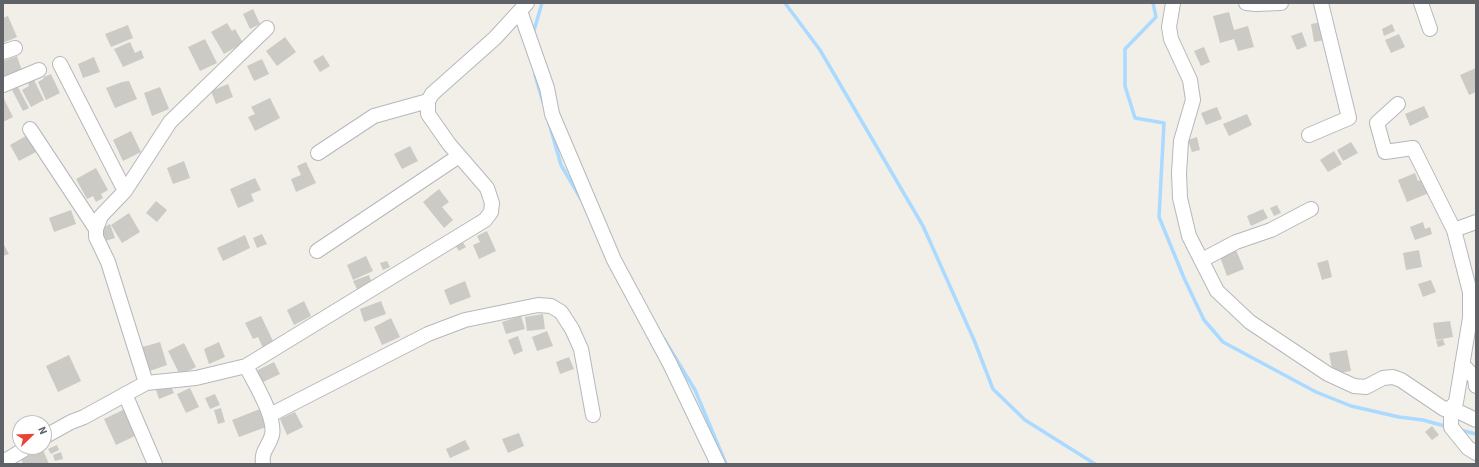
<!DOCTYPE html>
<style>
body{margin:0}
#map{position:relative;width:1479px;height:467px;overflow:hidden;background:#f1efe8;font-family:"Source Sans 3",sans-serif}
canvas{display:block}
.frame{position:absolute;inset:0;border:4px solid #5f6368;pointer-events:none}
.north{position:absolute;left:12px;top:415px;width:40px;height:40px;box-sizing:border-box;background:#fff;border:1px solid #bfc1c3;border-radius:50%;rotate:67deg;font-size:11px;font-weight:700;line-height:16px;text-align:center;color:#5f6368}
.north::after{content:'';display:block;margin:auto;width:14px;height:18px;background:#ea4335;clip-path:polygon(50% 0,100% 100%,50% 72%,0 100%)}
</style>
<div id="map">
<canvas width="1479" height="467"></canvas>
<div class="frame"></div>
<div class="north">N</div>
</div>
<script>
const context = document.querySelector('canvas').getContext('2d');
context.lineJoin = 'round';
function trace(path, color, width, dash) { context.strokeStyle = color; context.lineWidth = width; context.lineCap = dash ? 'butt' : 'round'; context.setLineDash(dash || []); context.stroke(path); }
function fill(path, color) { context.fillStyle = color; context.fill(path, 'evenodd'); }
const stream = new Path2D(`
 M785 3 820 50 923 226 974 340 993 389 1025 420 1095 464
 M1153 3 1156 17 1125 49V86L1135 118 1164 123 1159 217 1184 278 1204 320 1223 342 1316 392 1351 406 1399 417 1423 420 1448 427
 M533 34 542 3
 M535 75 543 102
 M549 123 561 165 581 199
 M664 339 695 390 726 464
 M1460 430 1476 434`);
const building = new Path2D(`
 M253 9 260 24 250 29 243 14Z
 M1229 12 1234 30 1248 26 1254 47 1238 51 1234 39 1220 43 1213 16Z
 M8 16 17 37 3 43V18Z
 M1322 22 1325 40 1314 42 1311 24Z
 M227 23 232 31 235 29 243 43 224 54 211 32Z
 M1392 24 1395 31 1384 36 1382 29Z
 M128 25 133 38 111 47 105 34Z
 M1302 32 1307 46 1297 50 1291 36Z
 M1399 34 1405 47 1391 53 1385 40Z
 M285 37 296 52 277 66 266 51Z
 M205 39 217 63 200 71 188 47Z
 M130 42 135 53 141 50 144 58 123 67 114 49Z
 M1204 47 1210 62 1201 66 1194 51Z
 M323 55 330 66 320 72 313 61Z
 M17 56 22 71 3 78V61Z
 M94 57 100 72 83 78 78 64Z
 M262 59 269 74 254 81 247 66Z
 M1476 68V92L1469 95 1460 75Z
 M51 74 60 93 46 100 38 82 43 79 44 77Z
 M34 80 44 100 31 107 22 90 29 86 28 83Z
 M129 81 137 99 115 108 106 88 122 82Z
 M228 84 233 97 216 104 211 91Z
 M18 87 29 108 23 111 12 90Z
 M160 87 169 109 152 116 144 93Z
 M3 97 13 117 3 122Z
 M270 98 280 118 255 131 248 117 255 114 251 107Z
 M1424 106 1429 117 1410 126 1405 114Z
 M1217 107 1222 119 1206 125 1201 113Z
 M1247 114 1252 125 1229 136 1223 124Z
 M131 131 141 152 123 161 113 140Z
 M31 133V142L36 152 19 161 10 145Z
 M1197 137 1200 150 1192 152 1188 140Z
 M1351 142 1358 153 1343 161 1337 150Z
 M410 146 418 161 402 169 394 154Z
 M1334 151 1342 164 1328 172 1320 160Z
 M184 161 190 178 173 184 167 168Z
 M306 162 316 183 296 192 291 179 301 175 297 166Z
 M96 168 108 190 101 194 103 198 96 202 93 196 87 199 76 179Z
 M1415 173 1418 181 1424 179 1429 193 1407 202 1398 180Z
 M255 178 261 190 251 194 254 201 238 208 230 189Z
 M439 189 449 202 442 207 453 220 444 228 423 202Z
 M156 201 167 210 157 222 146 213Z
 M1277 205 1281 213 1274 216 1270 208Z
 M1263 209 1268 218 1251 226 1247 216Z
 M71 210 76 224 54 232 49 218Z
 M129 213 140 232 122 243 111 225Z
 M1423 222 1425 229 1430 227 1432 234 1415 240 1410 227Z
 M110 224 115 238 105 241 100 229Z
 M487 231 496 251 479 259 473 245 480 242 477 236Z
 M262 234 267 244 257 248 253 238Z
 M245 235 250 248 223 261 217 248Z
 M459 237 466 247 459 251 453 242Z
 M4 245 9 254 3 256V246Z
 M1236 250 1244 269 1227 276 1220 257Z
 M1419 250 1422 267 1406 270 1403 253Z
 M366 256 373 271 353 280 347 265Z
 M1328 260 1332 277 1322 280 1317 263Z
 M387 261 390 267 383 270 380 263Z
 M369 275 372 283 357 289 353 281Z
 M1431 280 1436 292 1423 297 1418 284Z
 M465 281 471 297 450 305 444 290Z
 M304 301 311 316 294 325 287 310Z
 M381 301 386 314 364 322 360 309Z
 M543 314 545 329 527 331 525 317Z
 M261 316 274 343 263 348 258 337 253 339 245 323Z
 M521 316 525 329 506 334 502 322Z
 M391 318 400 337 382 345 374 327Z
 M1450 321 1453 337 1436 340 1433 323Z
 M547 331 553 346 537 351 532 337Z
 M518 336 523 351 514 355 508 340Z
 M1443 339 1445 345 1438 347 1436 341Z
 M160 342 167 365 147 372 139 348Z
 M219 342 225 357 209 364 204 349Z
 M184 343 196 367 180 375 168 351Z
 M1347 350 1351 371 1333 374 1329 353Z
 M69 355 81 381 58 392 46 366Z
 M569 357 574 369 560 374 556 362Z
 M274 362 280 374 259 384 254 372Z
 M170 384 174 393 159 399 156 390Z
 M190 388 199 407 186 413 177 394Z
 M215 394 220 405 210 409 205 398Z
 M221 408 225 422 218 424 214 410Z
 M125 409 137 435 116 445 104 419Z
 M260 409 266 427 239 437 232 420Z
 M295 412 303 427 287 435 280 419Z
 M1432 426 1439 435 1432 440 1425 432Z
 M519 433 524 446 508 453 502 439Z
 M465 440 470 449 450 458 446 449Z
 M57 445 59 450 51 454 48 449Z
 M43 450 49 464H23L21 459Z
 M61 452 63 459 55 461 53 455Z`);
const minor = new Path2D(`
 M1173 3 1169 27 1171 39 1190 80 1193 100 1181 141 1179 173 1180 198 1189 236 1217 291 1250 322 1328 374 1354 386 1366 387 1383 378 1393 377 1401 380 1444 409 1451 408 1456 402 1470 318V292L1454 230 1413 148 1385 152 1377 123 1398 104
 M1246 3 1256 4 1281 3
 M1421 3 1430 29
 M520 11 547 88 552 114 614 260 670 364 718 464
 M3 52 15 48
 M60 64 125 191 101 216 96 229V237L108 262 146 383
 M3 85 39 70
 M30 129 96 229
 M1309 135 1349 118 1321 3
 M318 153 374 116 428 101
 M125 191 170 122 267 28
 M1454 230 1476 222
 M317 251 459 156
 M1202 260 1236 242 1271 230 1311 209
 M1462 364 1475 378 1476 386
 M246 366C254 382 276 417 272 435 269 447 261 450 263 464
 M125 394 155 464
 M270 415 428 334 465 320 538 305 551 306 561 312 572 329 581 349 593 415
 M1476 420 1451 408V427L1468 448 1476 453
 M44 437 71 422 84 417 146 383 196 378 246 366 485 220 491 212 492 203 487 188 449 144 428 114V101L432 94 495 38 527 3
 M3 462 28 447`);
trace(stream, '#aadaff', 3.5);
fill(building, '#cccac5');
trace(minor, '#b5b8bc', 16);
trace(minor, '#fff', 14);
</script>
